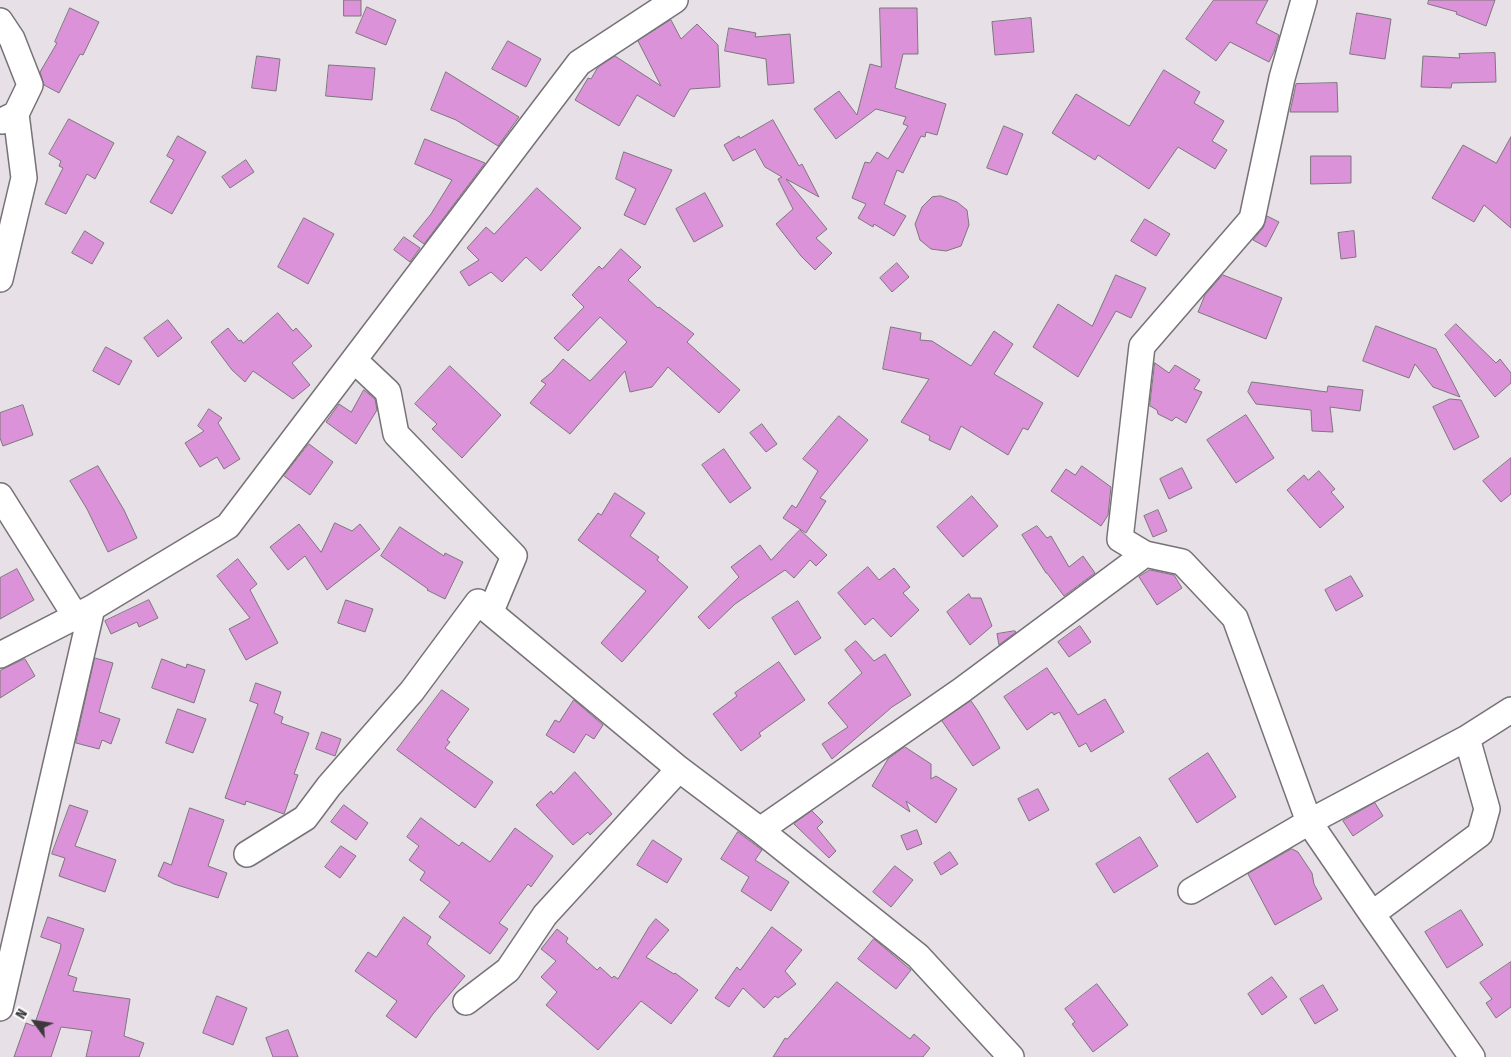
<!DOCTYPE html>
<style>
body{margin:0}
#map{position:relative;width:1511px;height:1057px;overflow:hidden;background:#e7e1e7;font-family:"Fira Sans Condensed",sans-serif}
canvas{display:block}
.north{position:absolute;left:10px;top:997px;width:50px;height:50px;-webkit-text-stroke:4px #fff;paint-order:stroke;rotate:301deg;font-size:14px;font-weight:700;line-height:20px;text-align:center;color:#3b393b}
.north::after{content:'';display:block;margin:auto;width:18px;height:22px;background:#3b393b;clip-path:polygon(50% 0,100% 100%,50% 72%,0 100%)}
</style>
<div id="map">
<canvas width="1511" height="1057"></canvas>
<div class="north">N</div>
</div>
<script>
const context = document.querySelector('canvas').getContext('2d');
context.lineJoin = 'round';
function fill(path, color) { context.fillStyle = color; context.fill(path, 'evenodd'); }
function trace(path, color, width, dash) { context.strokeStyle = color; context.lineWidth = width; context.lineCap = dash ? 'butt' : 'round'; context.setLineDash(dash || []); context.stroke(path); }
const building = new Path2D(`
 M344 0H361V16H344Z
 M1214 0H1268L1256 23 1279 35 1274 52 1269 62 1230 42 1216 61 1186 39Z
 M1429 0H1495L1486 26 1456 14 1457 12 1428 4Z
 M367 7 396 20 386 45 356 33Z
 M70 8 99 22 83 55 80 54 59 93 44 85 40 72 57 43 55 42Z
 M880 8H917L918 54H903L895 88 946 104 937 135 926 132 925 137 921 136 903 173 897 170 884 204 906 216 894 236 874 224 873 227 858 218 866 204 852 198 865 162 870 163 877 152 888 159 908 126 903 124 906 117 876 109 836 139 814 109 839 91 857 115 870 64 881 67Z
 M1357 13 1391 19 1385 59 1350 54Z
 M1031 18 1034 52 995 55 992 22Z
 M671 20 681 39 697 24 718 45 720 87 690 89 674 117 637 95 619 126 575 100 588 78 591 79 598 67 615 56 661 86 638 41Z
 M729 28 756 33 755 37 790 34 794 83 768 85 766 59 725 51Z
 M508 41 541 59 526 87 492 69Z
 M1495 53 1496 82 1452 83 1451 88 1421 87 1423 56 1460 58 1459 54Z
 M257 56 280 59 276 91 252 88Z
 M329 65 375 68 372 100 326 96Z
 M1164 70 1200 92 1194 103 1224 121 1212 141 1227 150 1215 169 1178 147 1149 189 1098 155 1095 160 1052 133 1076 94 1129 126Z
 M446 72 519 117 498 146 456 120 431 110Z
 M1337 83 1338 112H1290L1296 84Z
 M69 119 114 143 95 179 87 174 66 214 45 204 63 168 59 166 61 161 49 154Z
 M773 120 799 166 802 164 819 197 786 179 827 229 816 238 832 253 815 270 801 256 776 224 793 209 778 179 782 177 765 167 755 149 733 161 724 145 739 136 740 138Z
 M1004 126 1023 134 1007 175 987 168Z
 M178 136 206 152 172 214 150 202 174 160 167 156Z
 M1511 137V228L1484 205 1474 222 1432 198 1463 145 1496 163Z
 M425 139 485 163 424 244 413 236 431 214 452 180 415 164Z
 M624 152 672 170 645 225 624 215 636 189 616 179Z
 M1311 156H1351V183L1311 184Z
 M246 160 254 172 230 188 222 177Z
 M537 188 581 228 541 271 526 257 502 282 491 272 469 286 460 272 479 260 467 248 486 227 494 234Z
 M705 193 723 226 694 242 676 209Z
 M941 196 957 202 967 210 969 225 961 246 946 251 931 249 920 240 915 224 922 207 932 197Z
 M1267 216 1279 222 1266 247 1253 240 1263 228Z
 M304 218 334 234 308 284 278 267Z
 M1145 219 1170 234 1156 256 1131 241Z
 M85 231 104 243 92 264 72 253Z
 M1354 231 1356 257 1341 259 1338 233Z
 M404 237 420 248 410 262 394 250Z
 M621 249 641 267 628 280 658 308 659 307 694 334 687 342 740 390 719 413 668 367 652 387 630 392 625 371 570 434 530 403 546 384 541 381 552 372 563 359 590 381 627 342 600 317 568 351 554 338 584 307 572 295 599 266 602 269Z
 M897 263 909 277 892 292 880 278Z
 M1116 275 1146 288 1131 318 1116 311 1078 377 1033 347 1058 304 1092 326Z
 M1223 275 1282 298 1266 339 1198 312 1205 295Z
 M278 313 293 331 296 328 312 346 292 363 310 385 293 399 253 371 245 382 232 370 211 342 228 328 239 341 241 340 243 343Z
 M168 320 182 338 158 357 144 338Z
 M1456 324 1496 363 1500 359 1511 373V383L1495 397 1445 335Z
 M1376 326 1436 349 1460 397 1433 387 1415 364 1409 378 1363 361Z
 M891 327 921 333 920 340 932 341 971 366 994 331 1013 344 994 374 1043 403 1028 430 1023 428 1008 455 961 426 950 450 929 440 930 436 901 422 929 379 883 369Z
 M106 347 132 361 119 385 93 371Z
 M1155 363 1169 373 1175 365 1200 380 1194 389 1202 392 1186 423 1176 417 1172 421 1158 414 1157 410 1150 406Z
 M450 366 501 415 462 458 432 429 437 424 415 404Z
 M1252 382 1327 392 1328 386 1363 390 1360 411 1330 407 1333 432 1312 431 1311 410 1256 404 1248 392Z
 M364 390 375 399 377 410 356 444 326 422 339 404 351 412Z
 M1450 399 1461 400 1479 437 1454 450 1433 407Z
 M23 405 33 435 3 446 0 438V413Z
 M209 409 222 418 218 423 240 459 224 469 217 457 200 467 185 443 204 431 198 426Z
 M1246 415 1274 458 1236 483 1207 440Z
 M839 416 868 440 820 498 826 501 806 533 783 518 792 505 796 508 818 471 803 459Z
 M762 424 777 444 766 452 750 433Z
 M309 444 333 462 310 495 284 476Z
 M724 449 751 488 730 503 702 465Z
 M1511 458V494L1501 502 1483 481Z
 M98 466 124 510 137 538 108 552 87 509 70 481Z
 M1082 466 1111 487 1108 515 1101 526 1051 491 1066 469 1075 475Z
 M1182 468 1192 488 1169 499 1160 479Z
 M1319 471 1335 489 1331 492 1344 507 1320 528 1287 490 1304 475 1308 480Z
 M615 493 645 513 630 536 659 557 657 560 688 587 622 662 601 643 646 591 578 540 598 513 601 515Z
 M972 496 998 526 963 557 937 527Z
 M1158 510 1167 531 1153 537 1144 516Z
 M335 523 352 531 360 524 380 549 327 590 305 556 288 570 270 547 299 524 321 552Z
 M1037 526 1047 538 1051 536 1069 567 1083 556 1095 573 1064 596 1047 573H1046L1022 535Z
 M400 527 444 556 445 553 463 562 445 599 427 590 428 589 381 556Z
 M800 530 827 555 816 566 810 560 794 578 785 570 735 604 709 629 698 617 739 577 731 567 760 545 771 560Z
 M238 559 257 584 250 590 278 643 246 660 229 629 250 618 217 576Z
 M868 567 879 580 894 568 910 587 903 593 919 610 891 637 873 618 865 625 838 593Z
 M17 569 34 600 0 619V578Z
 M1150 570 1174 575 1182 588 1157 605 1139 577Z
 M1351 576 1363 596 1336 611 1325 590Z
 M969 594 971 598H981L992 626 970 645 947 612Z
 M149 600 158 618 139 627 137 622 111 634 105 621Z
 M346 600 373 609 365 632 338 623Z
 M798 601 821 638 795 655 772 618Z
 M1080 626 1091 642 1069 657 1058 642Z
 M1015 631 1016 632 999 645 997 634Z
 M856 641 874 661 885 654 911 695 892 707 832 759 822 744 848 727 828 703 862 673 845 650Z
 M95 658 113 663 99 712 120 719 111 744 102 740 99 749 76 743Z
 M25 659 35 676 0 698V671Z
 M162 659 186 668 187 664 205 670 194 703 152 688Z
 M779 662 805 700 759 733 761 736 741 751 713 714 737 696 735 693Z
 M1047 668 1078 715 1105 699 1124 732 1091 752 1086 743 1079 747 1059 712 1054 715 1052 712 1027 730 1004 697Z
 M256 683 281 692 274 713 283 717 281 723 309 733 294 774 298 775 284 814 246 801 245 805 225 798 258 704 250 701Z
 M442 690 469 709 447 740 450 742 445 748 493 782 475 808 397 750Z
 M574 700 603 725 594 739 586 734 574 753 546 735 555 720 559 722Z
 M971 701 978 711 1000 748 973 766 942 721Z
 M178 709 206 719 193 753 166 743Z
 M322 732 341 739 335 756 316 749Z
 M905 747 931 764V779L936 776 957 789 936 823 906 801 910 812 872 786 888 759Z
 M1208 753 1236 797 1197 823 1169 779Z
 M575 772 612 814 590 835 588 832 573 845 536 805 551 791 553 794Z
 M1038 789 1049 810 1029 821 1018 799Z
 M1375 803 1383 816 1353 836 1343 821Z
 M70 805 88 811 75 846 116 860 105 892 59 876 65 858 52 854Z
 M344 805 368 823 356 840 331 822Z
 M190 808 224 820 208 866 227 873 218 898 174 884 158 876 164 862 171 865Z
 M812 811 823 822 817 828 836 851 829 858 794 824Z
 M421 818 459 846 462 842 490 862 515 828 553 856 531 887 528 884 499 923 508 929 490 954 439 917 450 902 420 880 425 872 409 860 419 846 407 837Z
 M917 830 922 844 907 850 901 836Z
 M738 832 762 850 755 860 789 882 771 911 741 891 749 877 721 859Z
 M1140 837 1158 866 1114 893 1096 864Z
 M653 840 682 859 667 883 637 865Z
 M341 846 356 856 340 878 325 867Z
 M1292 849 1298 852 1312 873 1314 884 1322 899 1275 925 1248 874Z
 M950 852 958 864 941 875 934 863Z
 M895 866 913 880 891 907 873 892Z
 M1461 910 1483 945 1447 968 1425 932Z
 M48 917 84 929 68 975 77 978 73 991 130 999 124 1036 144 1043 139 1057H86L92 1031 61 1027 51 1057H14L26 1023 34 1026 60 950 61 944 41 937Z
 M404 917 431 937 427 944 465 976 433 1014 416 1038 386 1016 397 1001 355 971 368 952 376 957Z
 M656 919 669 930 646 957 674 974 675 973 698 990 671 1024 641 1001 598 1050 546 1005 557 992 541 977 556 961 541 949 557 929 568 938 566 942 597 970 600 967 612 978 614 976 618 979 649 927Z
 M772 927 802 950 785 971 796 984 778 998 775 996 764 1008 743 988 729 1007 715 998 737 967 740 970Z
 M874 939 911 970 896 989 858 959Z
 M1511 962V1007L1496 1018 1486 1003 1492 999 1480 983Z
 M1272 977 1287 997 1262 1015 1248 994Z
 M837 982 910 1039 914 1034 930 1048 923 1057H773L785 1038 787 1039Z
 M1097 984 1128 1025 1093 1052 1072 1024 1075 1022 1065 1009Z
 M1323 985 1338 1010 1315 1024 1300 999Z
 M217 996 247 1008 233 1045 203 1033Z
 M288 1030 298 1057H273L266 1038Z`);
const minor = new Path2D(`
 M1304 0 1282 78 1252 219 1142 346 1120 539 1145 554 1182 562 1235 618 1309 822 1372 914 1472 1057
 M0 21 12 39 30 85 16 114 2 121
 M0 279 24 178 16 114
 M354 360 388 392 396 434 514 556 491 611
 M0 496 76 617
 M0 655 92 608 228 526 579 63 675 0
 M760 830 962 690 1145 554
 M247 854 305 818 329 786 412 691 478 602 679 769 760 830 918 956 1011 1057
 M1191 891 1309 822 1467 738 1511 710
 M1372 914 1480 834 1487 809 1467 738
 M466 1002 508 970 545 915 679 769
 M0 1008 92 608`);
fill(building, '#dc92d9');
trace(building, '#7c777c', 1);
trace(minor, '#777277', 28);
trace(minor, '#fff', 25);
</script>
